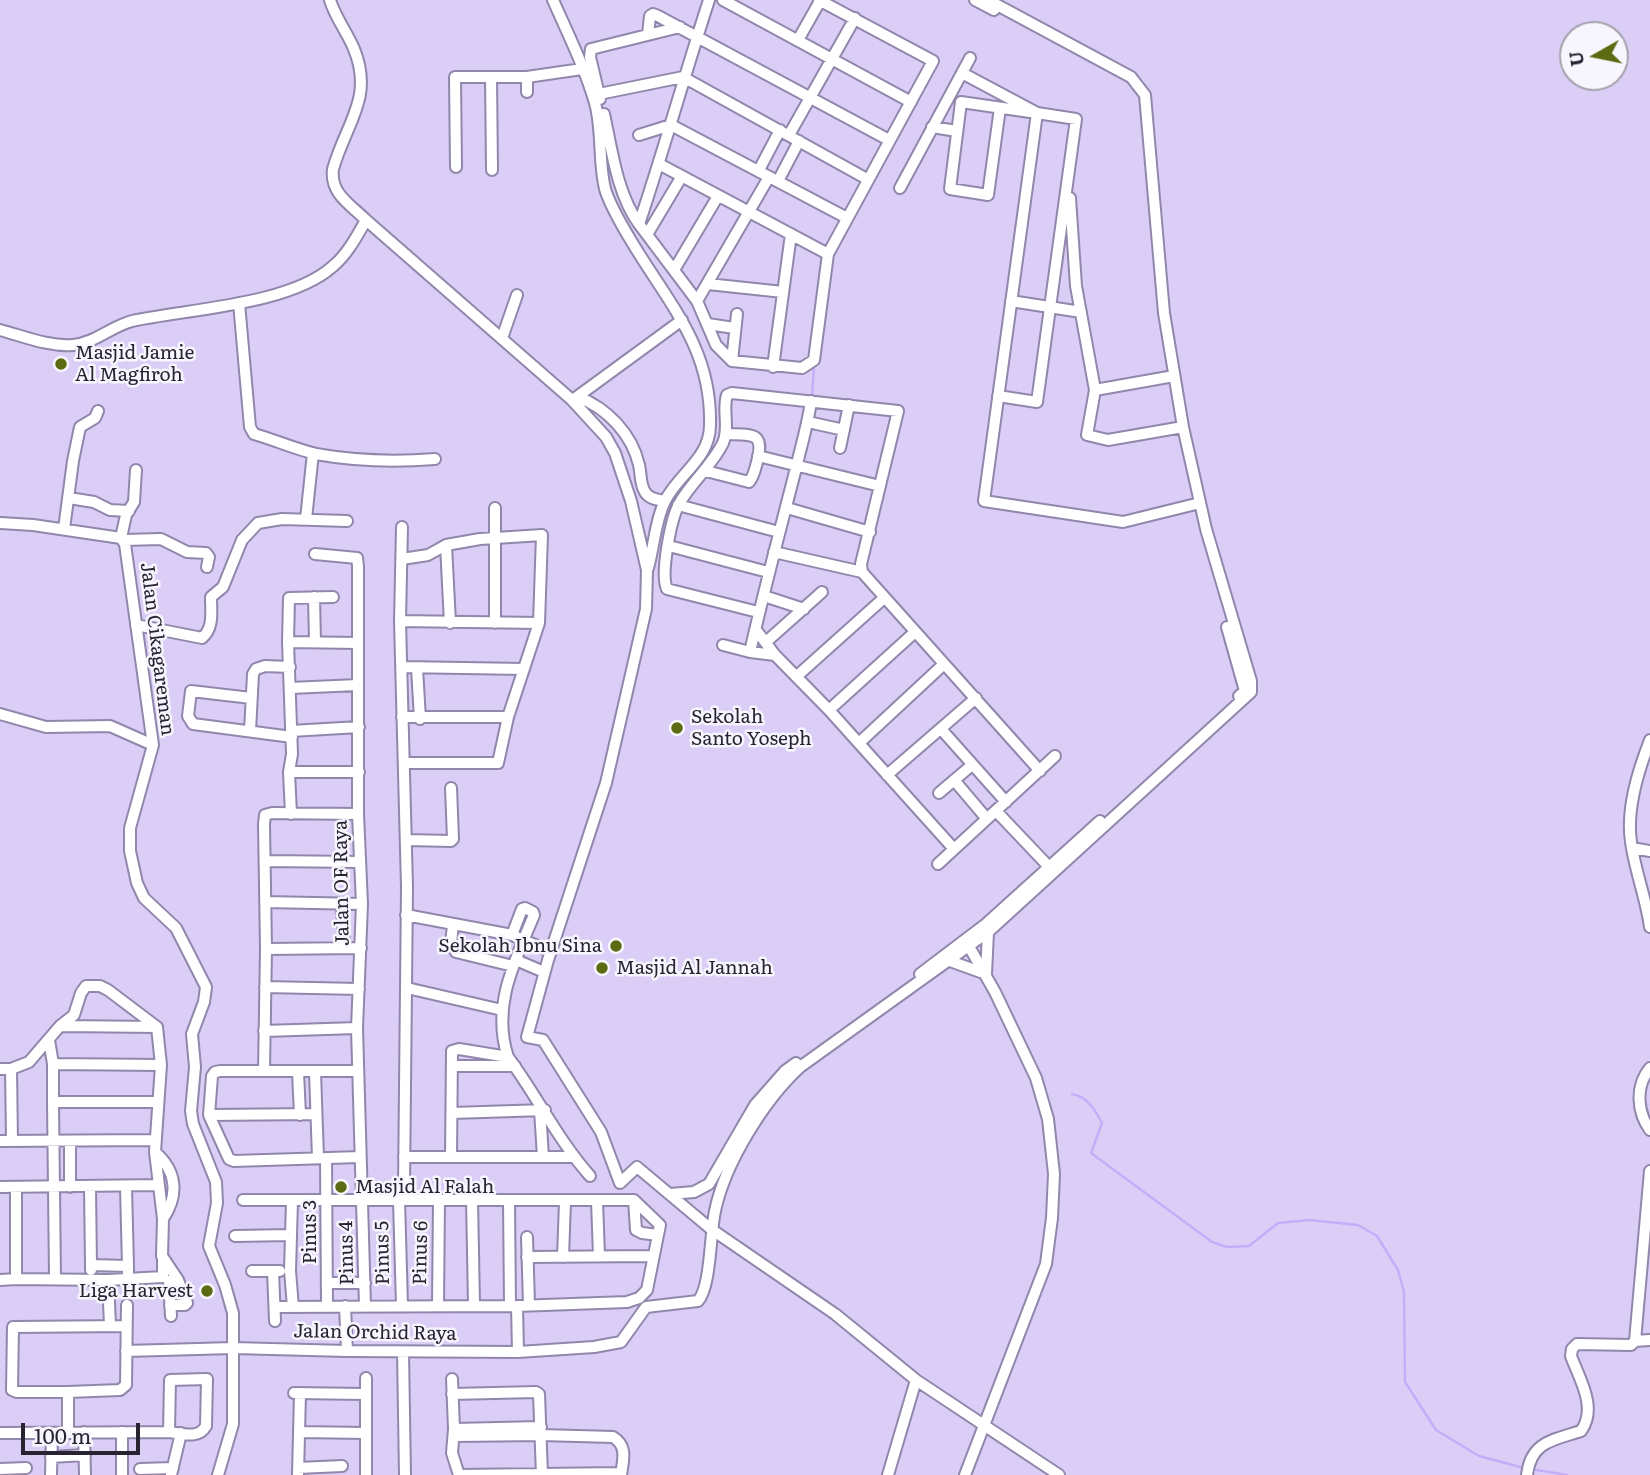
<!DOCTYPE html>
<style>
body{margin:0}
#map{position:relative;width:1650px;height:1475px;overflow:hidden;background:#dacef6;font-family:Literata,serif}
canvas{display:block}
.north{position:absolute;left:1559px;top:21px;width:70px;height:70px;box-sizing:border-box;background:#f7f5fd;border:2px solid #a4a1ab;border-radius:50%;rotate:261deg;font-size:19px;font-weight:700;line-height:28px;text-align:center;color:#272331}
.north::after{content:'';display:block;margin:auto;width:24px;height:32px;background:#5c6a12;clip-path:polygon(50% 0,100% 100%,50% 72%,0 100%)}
.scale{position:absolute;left:21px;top:1423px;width:119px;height:32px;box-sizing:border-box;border:4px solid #272331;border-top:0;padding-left:9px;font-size:21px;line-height:24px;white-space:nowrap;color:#272331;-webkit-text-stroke:5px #f7f5fd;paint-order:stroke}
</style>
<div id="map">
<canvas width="1650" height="1475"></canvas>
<div class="north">U</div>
<div class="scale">100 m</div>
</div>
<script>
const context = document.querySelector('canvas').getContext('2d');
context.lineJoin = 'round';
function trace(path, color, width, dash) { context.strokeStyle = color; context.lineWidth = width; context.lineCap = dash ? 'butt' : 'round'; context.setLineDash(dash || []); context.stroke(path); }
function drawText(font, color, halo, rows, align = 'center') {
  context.font = font + ' Literata,serif'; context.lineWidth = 5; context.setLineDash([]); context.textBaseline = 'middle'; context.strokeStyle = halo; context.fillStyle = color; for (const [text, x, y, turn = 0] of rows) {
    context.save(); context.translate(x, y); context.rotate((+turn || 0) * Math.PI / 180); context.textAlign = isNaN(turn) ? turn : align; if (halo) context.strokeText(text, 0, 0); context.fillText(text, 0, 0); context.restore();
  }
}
const stream = new Path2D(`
 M812 397 814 366
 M1072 1094C1088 1097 1095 1110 1102 1123L1091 1153 1212 1242 1227 1247 1249 1246 1278 1223 1309 1220 1358 1225 1377 1236 1398 1270 1404 1292 1405 1382 1436 1430 1479 1456 1524 1468
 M1531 1469 1567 1475`);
const minor = new Path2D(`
 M330 0C335 17 347 32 354 49 374 98 346 123 333 169 330 194 350 204 366 220L572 400 606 437 615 453 631 501 647 570 646 609 606 783 548 960 527 1037 543 1040 601 1132 620 1183 637 1167 711 1229 835 1314 916 1380 1059 1475
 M553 0C568 34 585 68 595 103 603 131 598 168 606 192 612 209 621 224 630 239 668 303 712 347 710 425 710 459 678 474 665 501 655 521 654 547 648 568
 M709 0C685 74 664 149 639 224L697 301 716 345 732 361 802 368 814 360 828 254 933 61 819 0
 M723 0 911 102
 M975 0 994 10
 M648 34 650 16 653 14 658 16 889 140
 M798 40 820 1
 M962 73 1037 113 1076 119 1037 402 998 396
 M491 77 492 170
 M527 77V92
 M599 94 683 77 867 179
 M600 99 590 57 591 49 680 27
 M1000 108 988 195 950 189 961 102 1037 113 984 501 1123 522 1200 503
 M604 114C612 150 617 194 639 224
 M932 127 957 131
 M639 135 671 125 847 218
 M789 135 855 18
 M659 164 828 254
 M456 167 455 77H527L582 69
 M759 170 780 130
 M778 181 799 141
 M900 188 970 58
 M1070 198 1076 286 1095 390
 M648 233 682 176
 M674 270 718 196
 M708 284 783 292
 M697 301 769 177
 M1011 301 1081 312
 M239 303 250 427 254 434C275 440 295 449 316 454 355 461 396 462 435 459
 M708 324 734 328
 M0 330C23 336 49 347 73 345 95 343 112 326 132 321 188 309 289 305 332 267 347 255 357 236 366 220
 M502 338 517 295
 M732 361 737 314
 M773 367 791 234
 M1174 376 1095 390 1087 435 1108 440 1183 427
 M578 397C607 408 632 434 639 465 641 473 640 485 645 492 649 499 658 500 665 501
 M574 399 682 320
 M808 422 844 430
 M840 448 849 405
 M758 456 880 486
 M706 471 749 482C754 476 755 469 757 462 765 431 752 435 726 434
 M69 498 94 502 110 510 129 511
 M678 505 779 532
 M787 508 870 532
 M306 519 313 453
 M0 523 33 525 121 538 125 544 153 745 130 828V851L137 883 144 898 176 928 206 987 204 1002 192 1034 195 1067 191 1111 193 1124 216 1182 217 1203 209 1246 225 1285 233 1313V1424L218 1475
 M402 527 400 621 407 887 404 1187
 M64 529 73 461 80 427 95 418 98 411
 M121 538 126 515 134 502 136 470
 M124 540 161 539 187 552 206 553 209 557 207 567
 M446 545 450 623
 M669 546 768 572
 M774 552 862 572
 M315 554 357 558 358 566V814L362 904 357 1028 365 1306
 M402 559 428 555 446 545 480 539 542 535 539 623 508 717 498 763H405
 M764 596 804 609
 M314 597 315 642
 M758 612 667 589C660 574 671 519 679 504 691 482 712 466 723 443 730 428 722 410 727 395L732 393 898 411 861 564 862 572 1040 771
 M400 621 539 623
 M495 623V508
 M136 625 202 638C214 628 211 612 211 597L223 587 242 540 258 523 282 519 347 521
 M1227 627 1245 691 1239 696
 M756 630 775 655 829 710 954 849
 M288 642 358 643
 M766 642 822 592
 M723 645 750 652
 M775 655 750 652C764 590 781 527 797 464 802 443 808 423 811 401
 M402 667 524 669
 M417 668 420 719
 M797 676 884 598
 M290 688 358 685
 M251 698 191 691 188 716 193 724 292 737
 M829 710 915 632
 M0 714 46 727 110 726 153 745
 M402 717H508
 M941 729 1006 802
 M250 731 253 674 256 669 265 666 290 667
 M291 731 359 727
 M1650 740C1638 771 1626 809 1631 842 1635 871 1646 898 1650 927
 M859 743 944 664
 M289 772H359
 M887 775 976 698
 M954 780 987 819
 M939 793 972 765
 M996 811 1052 870
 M291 814 289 772 292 754 288 642 289 598 333 597
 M358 814 272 813 265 815 264 824 266 949 264 1071H358
 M406 840 451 841 453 839 451 788
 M1632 848 1650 851
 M266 861 360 862
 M938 864 1055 756
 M266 902 362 904
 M342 904 344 948
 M406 915 512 935 551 952
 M453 925 451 943 456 952 513 966
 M512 935 522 909 525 908 533 912 534 915C515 961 491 1006 508 1057 537 1096 558 1140 590 1176
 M266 949 361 948
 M516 960 544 972
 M950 961 986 974 988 932
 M920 974 986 924 1100 821
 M265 987 359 989
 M407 988 502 1010
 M62 1026 157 1027
 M264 1031 357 1028
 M49 1040 53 1064V1102H158
 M53 1064 161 1065
 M452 1066H515
 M1650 1068C1635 1086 1637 1112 1650 1130
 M0 1069H11L12 1141
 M11 1069 29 1062 60 1026 74 1015 81 993 86 986H100L108 990 157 1027 161 1065 155 1152 163 1219 162 1256 178 1280 187 1303 185 1305H170
 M264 1071H220L215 1072 212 1076 209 1115 229 1159 234 1161 360 1157
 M298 1072 300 1115
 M315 1072 318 1158
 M53 1102 55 1278
 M540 1110 543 1157
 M452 1113 545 1110
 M209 1115 316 1114
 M0 1141 156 1140
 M155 1152C177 1171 179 1195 163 1219
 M404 1157H572
 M451 1157 452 1051 459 1049 508 1057
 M326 1158 327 1306
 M0 1187 158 1185
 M16 1187V1279L108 1280 110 1325
 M70 1187V1142
 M90 1187 91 1265
 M126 1187 128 1266
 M670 1194 694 1192 709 1184 755 1105 785 1071 796 1063
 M472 1199 474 1305
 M243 1200H634L660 1225 647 1290 639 1298 627 1302 517 1306 275 1307
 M292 1200 290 1271 293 1307
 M399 1200 402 1306
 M634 1200 636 1230 642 1233 658 1235
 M509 1201 510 1305
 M597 1201 599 1256
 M235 1236 290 1235
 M527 1237 529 1305
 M527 1257 652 1256
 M563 1257 565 1202
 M91 1270V1265L128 1266V1273
 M252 1271H280
 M273 1271 275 1321
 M0 1280 16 1279
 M108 1280 163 1277V1258
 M327 1283H365
 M345 1306 347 1351
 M438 1306 439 1200
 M517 1306 518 1352
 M171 1316 169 1281 178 1280
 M1635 1341 1650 1171
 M126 1351 233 1348 347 1351 518 1352 594 1347 621 1342 646 1307 698 1301C711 1287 710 1233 715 1211 725 1163 764 1100 800 1067L988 932 1251 692V681L1206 529 1183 427 1164 313 1145 95 1131 77 988 0
 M403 1352 405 1475
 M452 1379 454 1429 452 1453 459 1475
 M68 1392H17L12 1390 13 1327 126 1326
 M294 1393 365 1394
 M452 1394 536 1392 539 1394 542 1475
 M454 1429 541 1427
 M84 1432 85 1475
 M299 1432 366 1433
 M0 1433 169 1432C182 1433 198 1440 206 1426L207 1379 170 1380 169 1432
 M68 1433V1392L120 1390 126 1385 127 1305
 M454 1436 541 1435 613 1437C628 1446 623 1460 621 1475
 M51 1457 85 1455
 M298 1468 342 1466
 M0 1469 26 1468
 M140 1469 173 1468
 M51 1475 52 1433
 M122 1475V1432
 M171 1475 181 1433
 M298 1475 300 1393
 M366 1475V1378
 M459 1475 621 1473
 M888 1475 916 1380
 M965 1475 1046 1264 1052 1218 1054 1174 1048 1119 1036 1078 995 992 967 943
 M1527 1475C1531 1441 1554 1440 1581 1431 1598 1408 1579 1378 1571 1356L1572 1349 1577 1344 1631 1345 1635 1341 1650 1340`);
const markers = [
 [61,364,7,"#5c6a12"],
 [677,728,7,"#5c6a12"],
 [616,946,7,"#5c6a12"],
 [602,968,7,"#5c6a12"],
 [341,1187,7,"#5c6a12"],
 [207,1291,7,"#5c6a12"]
];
const poiNames = [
 ["Masjid Jamie",75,353],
 ["Al Magfiroh",75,375],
 ["Sekolah",691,717],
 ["Santo Yoseph",691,739],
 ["Sekolah Ibnu Sina",602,946,"right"],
 ["Masjid Al Jannah",616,968],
 ["Masjid Al Falah",355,1187],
 ["Liga Harvest",193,1291,"right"]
];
const streetNames = [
 ["Jalan Cikagareman",157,649,83],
 ["Jalan OF Raya",342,883,-91],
 ["Pinus 3",310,1232,-90],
 ["Pinus 4",347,1253,-91],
 ["Pinus 5",383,1253,-91],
 ["Pinus 6",421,1253,-89],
 ["Jalan Orchid Raya",375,1333,1]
];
trace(stream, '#c5aef9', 2.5);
trace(minor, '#9186ab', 14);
trace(minor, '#fff', 10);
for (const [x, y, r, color] of markers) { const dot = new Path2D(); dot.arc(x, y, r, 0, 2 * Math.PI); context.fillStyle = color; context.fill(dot); trace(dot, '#f7f5fd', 2.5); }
drawText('19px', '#272331', '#f7f5fd', poiNames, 'left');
drawText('19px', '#272331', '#f7f5fd', streetNames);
</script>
